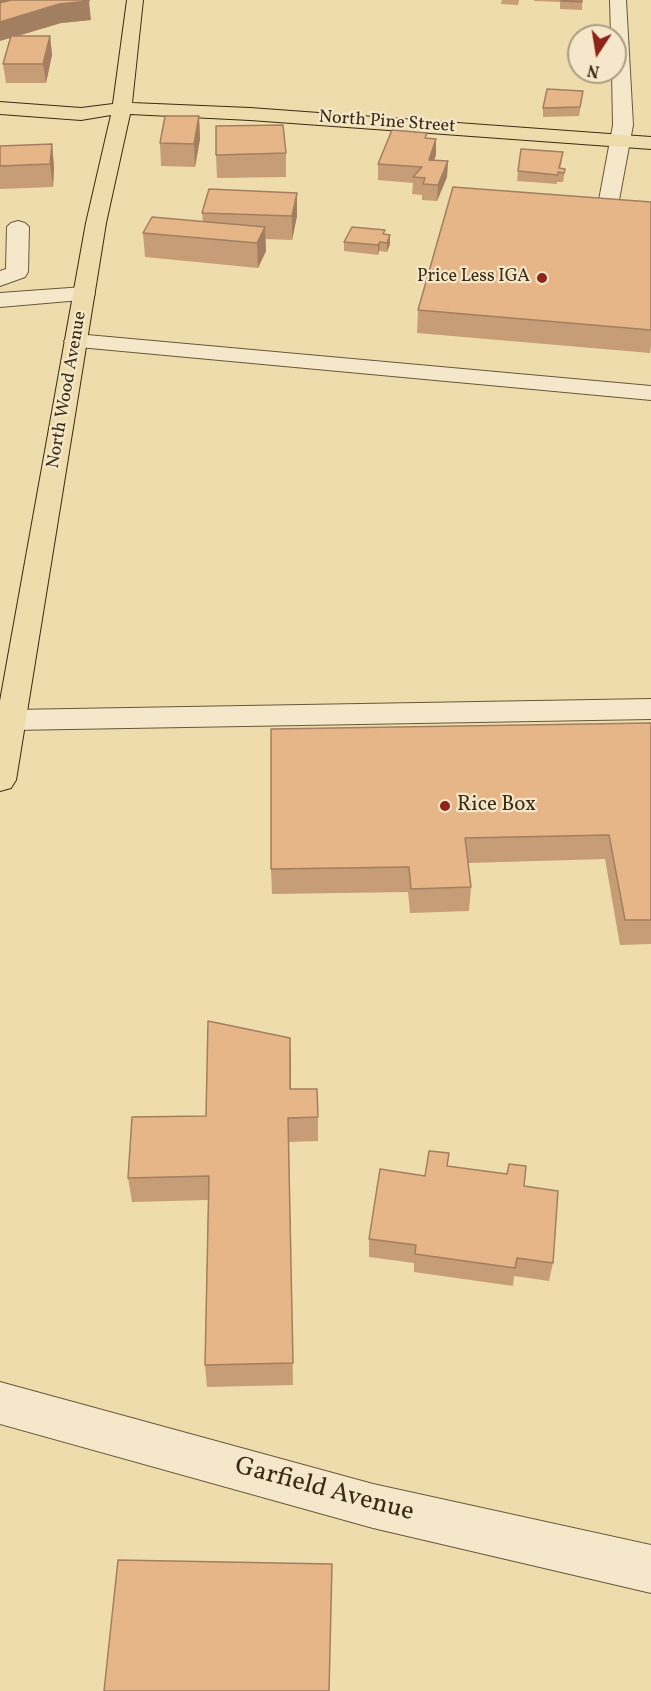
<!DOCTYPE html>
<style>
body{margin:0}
#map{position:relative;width:651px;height:1691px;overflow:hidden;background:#efdcad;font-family:Vollkorn,serif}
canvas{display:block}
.north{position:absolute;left:567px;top:24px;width:60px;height:60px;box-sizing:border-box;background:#f5e8ca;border:2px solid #ab9d82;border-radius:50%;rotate:192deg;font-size:16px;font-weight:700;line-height:24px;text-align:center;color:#3b2c15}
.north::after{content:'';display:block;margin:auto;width:21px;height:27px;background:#8f2418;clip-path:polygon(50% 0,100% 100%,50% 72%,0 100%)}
</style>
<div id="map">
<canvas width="651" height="1691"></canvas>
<div class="north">N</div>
</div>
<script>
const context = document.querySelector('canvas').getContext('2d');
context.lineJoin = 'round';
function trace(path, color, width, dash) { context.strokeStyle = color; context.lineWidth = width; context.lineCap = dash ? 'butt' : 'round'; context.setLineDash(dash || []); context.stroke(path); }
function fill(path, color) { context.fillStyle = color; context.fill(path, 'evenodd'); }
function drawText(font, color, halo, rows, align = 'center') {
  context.font = font + ' Vollkorn,serif'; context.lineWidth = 4.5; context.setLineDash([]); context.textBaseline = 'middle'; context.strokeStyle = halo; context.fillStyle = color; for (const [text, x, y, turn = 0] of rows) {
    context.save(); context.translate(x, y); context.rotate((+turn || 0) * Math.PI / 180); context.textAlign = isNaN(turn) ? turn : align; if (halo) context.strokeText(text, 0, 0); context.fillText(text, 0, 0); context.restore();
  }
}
const minor = new Path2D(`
 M610 0H626L633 125 619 200 616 204H602L599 200 613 125 612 72H615V36H611Z
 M18 221 25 223 29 227 28 272 25 277 0 286V271L6 269 7 227 11 223Z
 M84 287 92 289 95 294 92 299 0 307V293Z
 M76 334 651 386V400L68 346 64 341 68 336Z
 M651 699V719L12 730 0 725 1 713 12 710Z
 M0 1382 373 1484 651 1545V1593L373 1528 0 1424Z`);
const major = new Path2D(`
 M127 0H143L132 103 250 108 651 137V149L250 120 130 114 106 223 16 780 11 788 0 791V701L86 223 111 115 81 120 0 114V102L81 108 113 104Z`);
const wall = new Path2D(`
 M0 0 91 20 61 23 18 36H50L52 55 46 83H6L3 64 10 38Z
 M502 0H519L518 5 501 4Z
 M534 0H582V10L560 9V2L534 1Z
 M583 91 579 116 543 117V108Z
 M199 116 200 139 195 167 161 166 160 143Z
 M427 138 436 155 434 160 448 161 447 177 437 201 422 200V195L412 194 413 183 378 180V164Z
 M52 144 54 167 53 187 0 189V146Z
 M286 153V177L217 178 216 155Z
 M562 161 560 168 565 169 563 182H557V184L517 181 518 171Z
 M297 193V216L292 240 265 239 266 251 258 268 145 257 143 233 203 222 202 213Z
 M651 202V345L650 353 417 333 418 310Z
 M385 234 390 244 387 252 379 251 378 255 344 251V242Z
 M651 723V944L620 945 605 859 468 863 471 887 469 911 410 913 408 892 272 894 271 869Z
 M291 1062V1089L318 1117V1141L289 1142 293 1385 207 1387 205 1365 208 1200 132 1202 128 1178 206 1116Z
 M448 1166 524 1186 553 1263 549 1281 514 1276 513 1286 414 1272V1263L369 1257V1239L425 1176Z`);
const shadedWall = new Path2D(`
 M0 0H52L0 15Z
 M89 1 91 20 61 23 0 41V22L59 4Z
 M50 36 52 55 46 83 43 64Z
 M199 116 200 139 195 167 194 144Z
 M436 139V155L428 176 429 160Z
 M52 144 54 167 53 187 50 164Z
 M448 161 447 177 437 201 438 185Z
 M297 193V216L292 240V216Z
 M265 227 266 251 258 268 257 243Z
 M390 235V244L387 252V243Z
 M380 242 379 251 378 255V245Z
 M290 1038 291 1062 290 1113Z`);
const building = new Path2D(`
 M11 0H89V1L59 4 0 22V3Z
 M561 0H582V2L561 1Z
 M11 36H50L43 64H3Z
 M547 89 583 91 580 107 543 108Z
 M165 116H199L194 144 160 143Z
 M283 125 286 153 216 155V126Z
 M392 130 427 133 425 138 436 139 429 160 448 161 438 185 423 184 425 178 413 177 422 167 378 164Z
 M52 144 50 164 0 166V146Z
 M521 149 563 152 559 168 565 169 564 173 558 172V175L518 171Z
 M453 187 651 202V330L418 310Z
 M209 189 297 193 292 216 202 213Z
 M152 217 265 227 257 243 143 233Z
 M352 227 385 230 383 234 390 235 387 243 380 242 378 245 344 242Z
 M651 723V920H625L609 835 465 838 471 887 411 889 409 867 271 869V729Z
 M208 1021 290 1038V1089H317L318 1117 288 1118 293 1363 205 1365 209 1176 128 1178 132 1117 206 1116Z
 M429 1151 449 1153 447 1166 507 1174 509 1164 526 1166 524 1186 558 1191 553 1263 517 1258 515 1268 415 1254 416 1245 369 1239 380 1169 425 1176Z
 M118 1560 332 1564 329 1691H104Z`);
const markers = [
 [542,278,6,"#8f2418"],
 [445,806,6,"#8f2418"]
];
const farStreetnames = [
 ["North Pine Street",387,123,4],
 ["North Wood Avenue",68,390,-80]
];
const farPoinames = [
 ["Price Less IGA",530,278]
];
const poiNames = [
 ["Rice Box",457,806]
];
const nearStreetnames = [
 ["Garfield Avenue",324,1491,15]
];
trace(minor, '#68583b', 2);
trace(major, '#3b2c15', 2);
fill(minor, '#f5e8ca');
fill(major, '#efdcad');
fill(wall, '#c69d76');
fill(shadedWall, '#a17f60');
fill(building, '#e6b689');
trace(building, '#a17f60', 1.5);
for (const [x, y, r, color] of markers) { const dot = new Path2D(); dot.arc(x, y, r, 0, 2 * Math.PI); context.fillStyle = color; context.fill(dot); trace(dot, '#f5e8ca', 2); }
drawText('18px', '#3b2c15', '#f5e8ca', farStreetnames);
drawText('18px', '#3b2c15', '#f5e8ca', farPoinames, 'right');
drawText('21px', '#3b2c15', '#f5e8ca', poiNames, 'left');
drawText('26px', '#3b2c15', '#f5e8ca', nearStreetnames);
</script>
